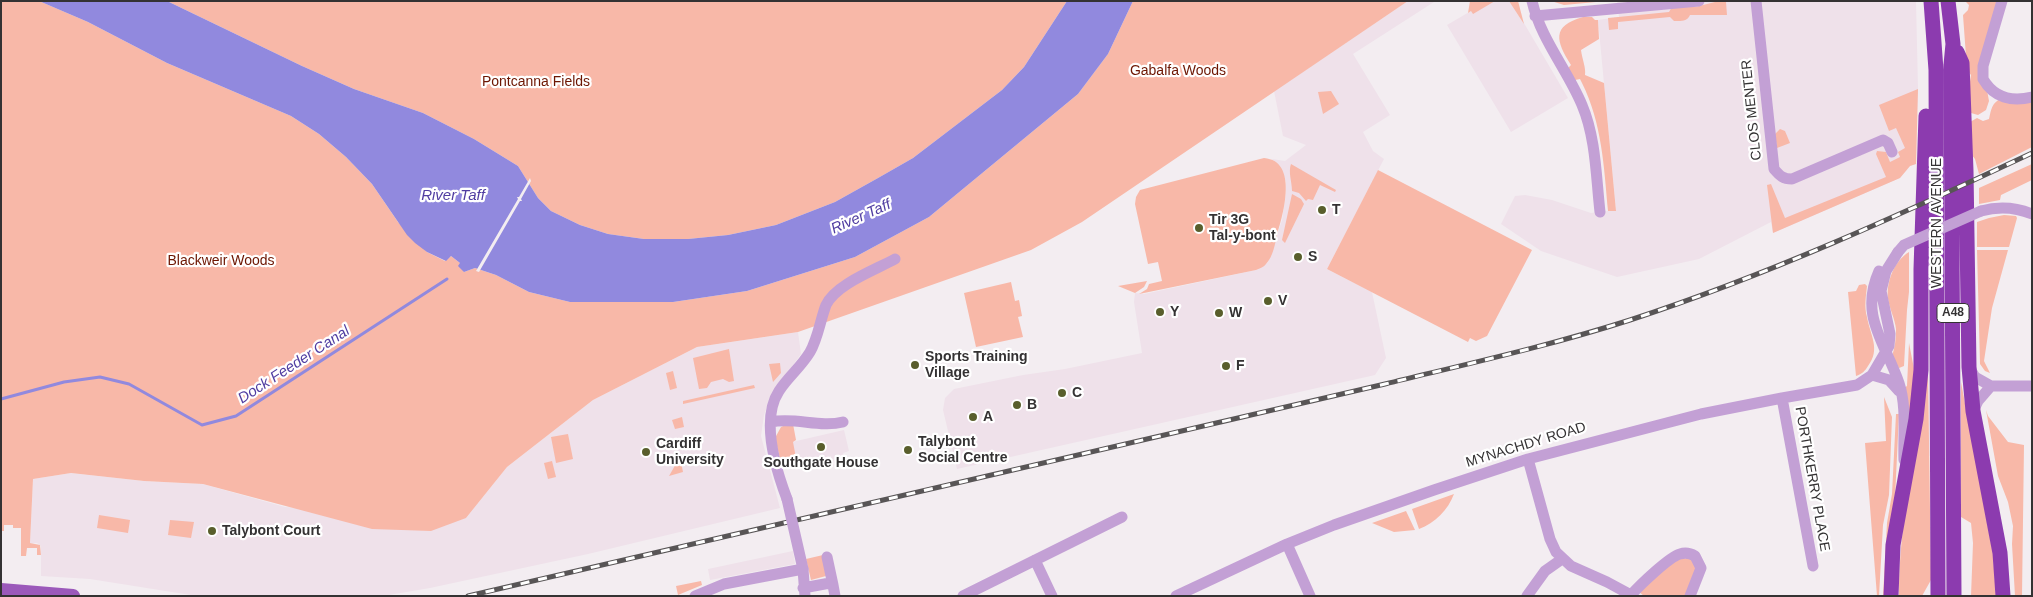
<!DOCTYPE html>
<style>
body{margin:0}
#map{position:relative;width:2033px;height:597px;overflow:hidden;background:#f3edf1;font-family:Helvetica,sans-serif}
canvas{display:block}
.frame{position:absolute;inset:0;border:2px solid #343233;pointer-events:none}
</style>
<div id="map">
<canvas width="2033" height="597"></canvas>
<div class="frame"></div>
</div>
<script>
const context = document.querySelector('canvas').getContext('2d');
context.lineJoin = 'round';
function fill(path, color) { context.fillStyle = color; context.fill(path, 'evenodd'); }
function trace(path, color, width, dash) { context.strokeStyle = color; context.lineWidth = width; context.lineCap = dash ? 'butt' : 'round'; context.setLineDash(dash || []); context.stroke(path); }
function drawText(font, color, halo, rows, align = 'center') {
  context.font = font + ' Helvetica,sans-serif'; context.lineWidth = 4.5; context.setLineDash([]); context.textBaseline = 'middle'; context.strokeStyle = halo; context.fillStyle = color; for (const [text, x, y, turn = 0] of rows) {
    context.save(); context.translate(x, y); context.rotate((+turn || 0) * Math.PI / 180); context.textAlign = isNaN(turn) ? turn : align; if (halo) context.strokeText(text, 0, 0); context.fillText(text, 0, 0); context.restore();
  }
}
const built = new Path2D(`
 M1408 1 1434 2 1353 54 1390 115 1363 132 1373 151 1384 159 1327 269 1372 292 1386 358 1375 375 957 469 943 410 945 398 954 389 1023 375 1065 369 1142 353 1134 302 1135 293 1144 294 1256 270 1268 262 1282 220 1286 192V182L1283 172 1272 159 1285 161 1306 145 1283 136 1274 91Z
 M1488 1H1511L1568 98 1511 132 1447 25Z
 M1617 1H1916L1918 89 1916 164 1910 166 1900 178 1773 233 1771 222 1699 259 1617 277 1541 251 1501 224 1515 196 1525 195 1552 200 1591 213 1616 210 1598 20 1619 17Z
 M798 332 801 354 771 396 764 415 761 436 780 508 588 554 430 588 383 596H197L90 579 41 576V546L37 543H30L33 479 71 473 144 481 203 484 285 507 466 518 507 467 593 400 697 347Z
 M844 430 849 451 843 453 846 463 833 466 831 456 797 463 792 442Z
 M793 551 795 564 710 580 708 569Z`);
const green = new Path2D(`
 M1 1H39L88 22 167 63 291 116 319 134 346 157 372 184 398 222 427 252 445 261 451 256 460 263 464 272 475 268 496 275 529 292 570 302H673L747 291 855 257 929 217 1078 94 1108 54 1133 1H1408L1082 222 1031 250 798 332 697 347 593 400 507 467 466 518 431 531 372 529 203 484 144 481 71 473 33 479 30 543 40 545 41 555H37V548H27L26 556H21V528H13V525H4V531H1Z
 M167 1H1067L1024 67 1002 90 913 158 878 178 835 202 776 225 728 235 688 239H644L608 234 580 225 551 211 538 198 518 166 474 139 423 113 354 89 302 66Z
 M1470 1H1495L1473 14 1471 11 1468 13Z
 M1509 1H1518L1524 24Z
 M1551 1H1596V2L1564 5Z
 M1964 1H1999L1988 38 1987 90 1989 101 1986 110 1978 115 1971 113 1969 88 1971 75 1967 70 1963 15 1968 10 1969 5 1966 2Z
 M1715 2H1726L1727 15H1690C1687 22 1681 21 1674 21L1670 17 1618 22V29L1609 30 1608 18 1669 12 1672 7H1695Z
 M1583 17H1592L1595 20H1598L1599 39 1581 50C1582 59 1586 67 1585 75L1604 83 1616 211H1608C1604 167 1602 123 1582 83L1580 79 1575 80 1568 68 1571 65C1556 41 1551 26 1583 17Z
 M1918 89 1916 164 1910 166 1900 178 1773 233 1767 185 1771 184 1785 218 1886 177 1876 154 1877 151 1886 152 1890 162 1900 157 1898 152 1905 148 1896 128 1889 131 1879 105Z
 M1331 91 1339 104 1323 114 1318 92Z
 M2001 99 2032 100V147L1979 174 1975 159 1971 154 1970 122 1977 118 1983 121 1989 119C1991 110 1992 102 2001 99Z
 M1780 129 1785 131 1790 143 1777 148 1775 134Z
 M1264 158C1299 161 1283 215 1277 235 1275 244 1273 257 1266 264 1264 267 1260 268 1256 270L1139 294 1147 289 1149 284 1162 281 1158 262 1148 264 1135 204 1136 197 1140 190Z
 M1291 164 1336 190 1335 192 1320 185 1313 200 1308 199 1306 201 1299 193 1292 191C1292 182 1288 172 1291 164Z
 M2032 164V180L2001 195 2000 200 1979 204V188Z
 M1378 170 1532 250 1487 336 1476 341 1470 338 1468 342 1327 269Z
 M1292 194 1301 199 1304 204 1285 243 1282 240Z
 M2004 215 2016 216 2017 218 2009 247H1977V222L1989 218Z
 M1977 250H2008L1992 308 1984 361 1990 373 1985 371 1980 364Z
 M1909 252V292L1907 310 1904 366 1899 368 1892 356C1895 347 1896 339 1896 329 1895 319 1890 310 1888 299 1886 282 1894 261 1909 252Z
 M1147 281 1144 287 1135 293 1118 286Z
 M1011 282 1015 301 1019 300 1022 316 1018 317 1023 337 976 347 964 293Z
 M1865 284 1867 286C1866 296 1864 307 1867 317 1870 335 1881 349 1868 366 1865 371 1862 374 1856 376L1848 292 1856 291 1859 285Z
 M1909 343 1915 374 1909 419 1904 388 1907 386Z
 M729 349 734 381 729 382 723 379 711 382 707 388 699 389 693 358Z
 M780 363 781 373 773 382 769 364Z
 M673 371 677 388 670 390 666 373Z
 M1928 371 1931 580 1922 596H1899C1899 521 1916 445 1928 371Z
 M1961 382 1993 554 1996 596H1971L1973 543 1971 523 1961 517Z
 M754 385 755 388 683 404V401Z
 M1884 397 1892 417 1889 495 1883 525 1879 596H1877L1865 443 1886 441Z
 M1986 410 1988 416 2008 442 2024 445 2022 596H2015L2012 544 2013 526 2008 502 1998 476Z
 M1896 414H1899L1895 498 1886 596H1883L1887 523 1892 494Z
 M682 417 684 427 675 429 672 420Z
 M788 424H793L796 440 793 442 797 463H781L775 438 781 427Z
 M568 434 573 459 556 463 551 437Z
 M680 457 683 472 669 476Z
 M552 461 556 477 548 479 544 463Z
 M1454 494C1448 510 1435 523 1419 529L1412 509Z
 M1406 511 1415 530 1394 532 1372 523Z
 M99 515 130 520 128 533 97 528Z
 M170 520 194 522 191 538 168 535Z
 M823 555 826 576 811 580 806 559Z
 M1690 558 1697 567 1687 596H1644L1639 592 1676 559Z
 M701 581 702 585 678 595 676 586Z`);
const water = new Path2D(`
 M39 1H167L302 66 354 89 423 113 474 139 518 166 538 198 551 211 580 225 608 234 644 239H688L728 235 776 225 835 202 878 178 913 158 1002 90 1024 67 1067 1H1133L1108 54 1078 94 929 217 855 257 747 291 673 302H570L529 292 496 275 475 268 464 272 458 266 460 263 451 256 446 261 427 252 415 243 407 235 372 184 346 157 319 134 291 116 167 63 88 22Z`);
const pier = new Path2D(`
 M530 178 531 181 521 199 522 201H520L479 272 476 271 518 199 517 197H519Z`);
const stream = new Path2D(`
 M1 399 64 382 100 377 129 384 202 425 236 416 447 279`);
const minor = new Path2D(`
 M1532 1C1541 40 1567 69 1582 105 1596 138 1596 177 1600 212
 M1756 1 1774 169C1780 176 1783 179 1792 179L1883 140 1888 143 1892 152
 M2002 1 1983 66V79C1994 98 2012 102 2032 97
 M1535 16 1699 1
 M1981 211C1999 206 2015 207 2032 214
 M1879 271C1859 316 1885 342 1899 383 1907 407 1903 435 1904 460
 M1969 367 1975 377 1991 386
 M1872 375 1889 380 1899 391
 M1991 386H2032
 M1782 398 1813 566
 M1973 411 1978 401 1991 386
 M771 422C795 417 820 428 843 422
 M1528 459 1550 539 1556 552 1571 566 1607 582 1633 596
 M787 499C776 470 760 420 779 391 788 377 801 367 810 352 818 338 820 321 826 305 836 284 875 270 895 259
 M1287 544 1310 596
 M827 557 833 585
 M1035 560 1052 596
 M803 588 830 583 833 585 835 596
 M1631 595C1640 585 1669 557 1680 554 1686 552 1690 553 1695 556L1701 568 1690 596
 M695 596 724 584 803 569 805 596
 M963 596 1122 517
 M1176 596 1287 544 1334 525 1434 490 1528 459 1701 414 1782 398 1857 385 1872 375 1889 346 1890 334 1881 291 1886 271 1898 252
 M1527 596 1545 571 1562 559`);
const major = new Path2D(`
 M1 590 73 596`);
const highway = new Path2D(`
 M1931 1 1936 70 1938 596
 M1948 1 1953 44 1951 65 1954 596
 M1957 52 1962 63 1966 171 1969 367 1973 411 2000 553 2003 596
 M1891 596 1893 545 1916 419 1921 370V269L1926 116`);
const rail = new Path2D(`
 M468 596 1385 384C1467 364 1549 346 1630 320 1768 275 1900 215 2032 153`);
const minorBridge = new Path2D(`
 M1898 252 1904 245 1981 211
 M787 499 803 569`);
const markers = [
 [1322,210,5,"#595e2c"],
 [1199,228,5,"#595e2c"],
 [1298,257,5,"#595e2c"],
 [1268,301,5,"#595e2c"],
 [1160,312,5,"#595e2c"],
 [1219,313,5,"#595e2c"],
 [915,365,5,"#595e2c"],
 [1226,366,5,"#595e2c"],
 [1062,393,5,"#595e2c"],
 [1017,405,5,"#595e2c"],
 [973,417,5,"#595e2c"],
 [821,447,5,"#595e2c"],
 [908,450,5,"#595e2c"],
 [646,452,5,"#595e2c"],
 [212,531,5,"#595e2c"]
];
const shields = [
 [1953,313,32]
];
const shieldNames = [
 ["A48",1953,313]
];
const parkNames = [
 ["Gabalfa Woods",1178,71],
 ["Pontcanna Fields",536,82],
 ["Blackweir Woods",221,261]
];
const streetNames = [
 ["CLOS MENTER",1752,110,-96],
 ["WESTERN AVENUE",1937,223,-90],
 ["MYNACHDY ROAD",1526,445,-17],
 ["PORTHKERRY PLACE",1812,479,80]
];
const poiNames = [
 ["T",1332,210],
 ["Tir 3G",1209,220],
 ["Tal-y-bont",1209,236],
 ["S",1308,257],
 ["V",1278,301],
 ["Y",1170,312],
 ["W",1229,313],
 ["Sports Training",925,357],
 ["Village",925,373],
 ["F",1236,366],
 ["C",1072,393],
 ["B",1027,405],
 ["A",983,417],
 ["Talybont",918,442],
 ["Social Centre",918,458],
 ["Cardiff",656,444],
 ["University",656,460],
 ["Southgate House",821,463,"center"],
 ["Talybont Court",222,531]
];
const waterNames = [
 ["River Taff",453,196],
 ["River Taff",861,217,-24],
 ["Dock Feeder Canal",294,365,-33]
];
fill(built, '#efe1ea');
fill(green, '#f8b8a8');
fill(water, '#9189de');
fill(pier, '#f3edf1');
trace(stream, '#9189de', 3);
trace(minor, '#c3a0d5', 11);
trace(major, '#9b59ba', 14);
trace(highway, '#8c3baf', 15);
trace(rail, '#585556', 5);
trace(rail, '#fff', 3, [9]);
trace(minorBridge, '#c3a0d5', 11);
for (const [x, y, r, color] of markers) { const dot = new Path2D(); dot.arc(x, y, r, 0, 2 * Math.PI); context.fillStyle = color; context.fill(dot); trace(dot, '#fff', 2); }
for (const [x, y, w] of shields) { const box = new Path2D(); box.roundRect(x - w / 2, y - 9.5, w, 19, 4); context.fillStyle = '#fff'; context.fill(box); trace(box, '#343233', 1); }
drawText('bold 12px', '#343233', null, shieldNames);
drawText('14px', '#6d1602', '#fff', parkNames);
drawText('14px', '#343233', '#fff', streetNames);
drawText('bold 14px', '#343233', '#fff', poiNames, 'left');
drawText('italic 15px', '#503da1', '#fff', waterNames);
</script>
